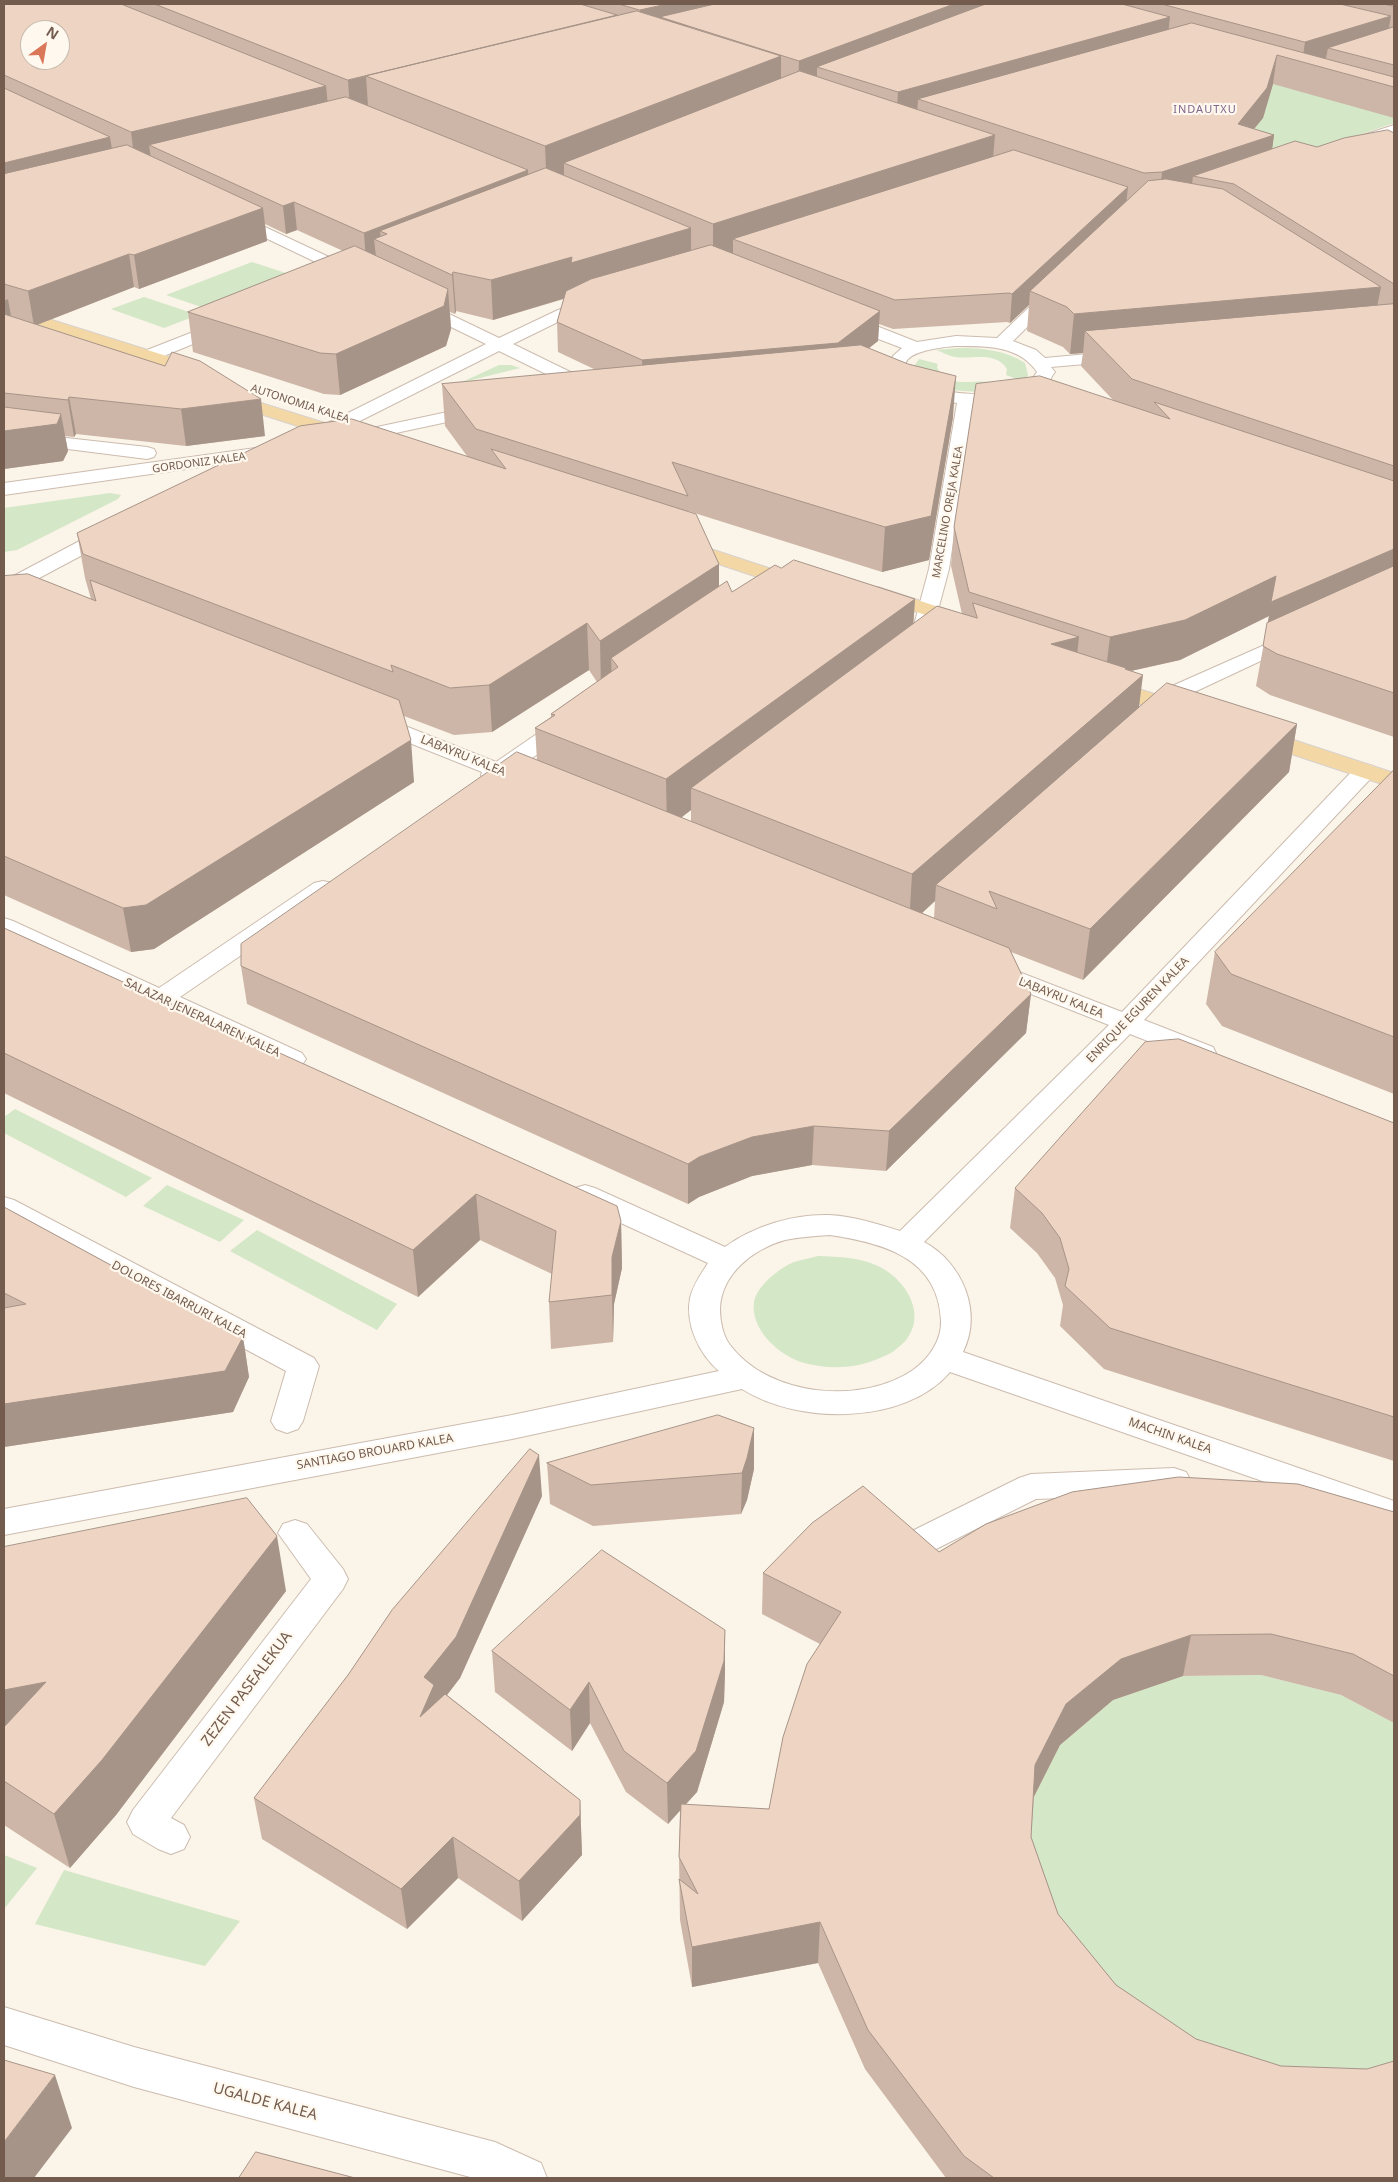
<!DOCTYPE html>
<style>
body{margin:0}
#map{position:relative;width:1398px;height:2182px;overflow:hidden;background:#fbf4e8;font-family:"Noto Sans",sans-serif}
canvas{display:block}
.frame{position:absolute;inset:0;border:5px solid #735c4e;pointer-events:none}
.north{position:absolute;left:20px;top:20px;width:50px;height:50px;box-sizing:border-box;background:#fef8ee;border:1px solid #c6baae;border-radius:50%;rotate:32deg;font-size:14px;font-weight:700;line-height:20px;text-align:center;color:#735c4e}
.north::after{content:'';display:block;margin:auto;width:18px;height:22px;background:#da7758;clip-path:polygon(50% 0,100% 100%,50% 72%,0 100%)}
</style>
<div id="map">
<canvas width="1398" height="2182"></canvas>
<div class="frame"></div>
<div class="north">N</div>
</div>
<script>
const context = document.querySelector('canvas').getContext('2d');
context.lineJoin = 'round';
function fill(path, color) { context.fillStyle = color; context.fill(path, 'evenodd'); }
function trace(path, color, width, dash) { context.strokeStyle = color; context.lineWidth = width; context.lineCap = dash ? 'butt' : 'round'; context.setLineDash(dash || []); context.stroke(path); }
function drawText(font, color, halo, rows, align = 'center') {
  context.font = font + ' "Noto Sans",sans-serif'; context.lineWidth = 4.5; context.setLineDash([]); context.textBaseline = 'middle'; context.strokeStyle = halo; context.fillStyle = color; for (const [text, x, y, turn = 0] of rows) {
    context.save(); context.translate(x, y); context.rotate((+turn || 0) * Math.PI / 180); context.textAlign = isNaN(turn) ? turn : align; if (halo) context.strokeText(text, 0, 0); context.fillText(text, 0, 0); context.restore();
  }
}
const green = new Path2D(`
 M1200 51 1394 106V123L1248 173Z
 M252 262 295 276 210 310 166 295Z
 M144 297 198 315 164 328 111 309Z
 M959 348C982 348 1005 350 1025 363L1028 375 1024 382 1006 375 1007 369C995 350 972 360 955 357 949 356 942 352 936 350Z
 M919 359 938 364 937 367C946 390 974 379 991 382 996 383 1001 387 1005 389L979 392 950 390 914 366Z
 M499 365H511L520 368 460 383Z
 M110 493 121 495 118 499 17 550 4 552V508Z
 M15 1109 152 1178 126 1197 4 1133V1117Z
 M167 1185 244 1220 220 1242 143 1206Z
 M257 1230 397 1304 377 1330 230 1251Z
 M818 1256C839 1257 859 1257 878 1266 904 1278 928 1313 906 1340 903 1344 898 1347 895 1350 889 1355 882 1357 875 1360 852 1369 827 1369 804 1363 780 1356 750 1330 754 1302 757 1287 773 1274 786 1266 795 1260 808 1259 818 1256Z
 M1261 1675 1341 1695 1394 1723V2096L1186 2078 1025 1878 1029 1806 1060 1745 1113 1700 1183 1676Z
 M4 1855 37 1868 4 1909Z
 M64 1870 240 1921 205 1966 35 1924Z`);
const street = new Path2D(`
 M1394 125V134L1353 147 1346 143 1348 140Z
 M233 212 363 273 365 276 363 279H351L228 220 225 217 228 214Z
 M1054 287 1060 289 1062 292 1060 295 1013 341 1036 350 1045 358 1120 351 1126 352 1129 356 1126 360 1120 361 1051 367 1055 372C1051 377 1048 385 1043 389 1027 404 996 405 974 404L949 569 934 625 931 629 924 631 917 629 914 625 929 569 957 403C934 399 893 394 888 366L893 356 902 348 839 324 837 320 839 316H851L917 342 956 336 997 338 1048 289ZM956 346C985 346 1019 345 1037 372 1032 380 1027 385 1018 389 995 399 922 395 908 373 893 351 945 347 956 346Z
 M594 297 600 299 602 302 600 305 570 316 513 344 599 386 602 390 599 394 593 395 587 394 499 351 328 437 322 438 316 437 313 433 316 429 486 344 410 307 408 304 410 301H422L499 338 558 310Z
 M226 319 232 320 234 324 232 328 154 360H142L139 356 142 352Z
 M481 408 487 409 490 413 487 417 452 421 349 443 343 442 340 438 343 434 349 433 452 411Z
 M4 431 147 447 154 449 156 453 154 457 147 459 4 441Z
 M270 446 277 448 279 452 277 456 4 495V483Z
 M113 525 120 527 123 531 120 535 11 593 4 595V581L106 527Z
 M1294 632 1301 634 1305 638 1301 642 1188 695C1179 709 1172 724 1153 720L1150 715 1162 703 1172 686Z
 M375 714 496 762 560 718 568 716 576 718 579 723 576 728 516 769 535 777 539 782 535 787C519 791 513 780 500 780 494 780 491 782 484 780L481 775 482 772 367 726 364 721 367 716Z
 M1365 764 1373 766 1376 771 1373 776 1144 1020 1213 1047 1216 1053 1213 1059 1203 1061 1193 1059 1130 1034 924 1242C963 1263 983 1313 963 1352L1394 1501V1527L950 1372C905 1425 798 1425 742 1389L512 1439 4 1535V1509L512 1415 719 1371C699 1354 685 1324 690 1298 693 1285 701 1274 708 1263L575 1202 571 1195 575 1188 585 1185 595 1188 725 1247C754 1226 793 1214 829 1215 853 1216 878 1224 900 1231L1109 1025 983 975 979 970 983 965 992 962 1001 965 1122 1012 1357 766ZM830 1235C882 1243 938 1257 941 1320 942 1340 929 1359 913 1370 862 1405 769 1397 730 1345 723 1336 720 1321 720 1309 721 1274 753 1249 785 1240 800 1237 815 1236 830 1235Z
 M323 881 332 883 335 888 332 893 180 997 302 1053 306 1059 302 1065 292 1067 282 1065 4 935V918L13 921 159 988 314 883Z
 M4 1197 14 1200 314 1358 319 1366 303 1421 298 1429 287 1433 276 1429 271 1421 286 1371 4 1219Z
 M1174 1468 1186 1472 1191 1481 1186 1490 1174 1494 1036 1499 928 1553 916 1557 904 1553 899 1544 904 1535 1019 1478 1031 1474Z
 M295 1520 307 1524 343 1569 348 1579 343 1589 171 1818 184 1825 190 1837 184 1849 171 1854 158 1849 133 1834 127 1822 133 1810 311 1579 278 1533 283 1524Z
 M4 2007 134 2047 495 2142 541 2163 547 2178H474L134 2087 4 2045Z`);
const primary = new Path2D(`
 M4 305 208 369 211 373 208 377H196L4 315Z
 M226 392 350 431 353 435 350 439 344 440 338 439 220 401 217 397 220 393Z
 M680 539 805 580 808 584 805 588 798 590 791 588 673 549 670 545 673 541Z
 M878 587 972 618 975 622 972 626 965 628 871 597 868 593 871 589Z
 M1105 678 1191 706 1194 711 1191 716 1183 718 1097 690 1094 685 1097 680Z
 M1257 728 1394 773V788L1249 740 1246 735 1249 730Z`);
const wall = new Path2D(`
 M4 4H1394V118L1273 84 1263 118 1254 129 1274 135 1272 149 1317 147 1394 133V737L1270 695 1256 686 1269 616 1180 660 1131 671 1139 707 1297 724 1289 772 1083 980 1011 952 1031 994 1026 1033 886 1171 812 1165 752 1176 699 1197 688 1204 247 1004 241 966 537 760 535 728 551 717V714L597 682 589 670 492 732 454 735 404 716 414 782 154 949 131 952 4 895V576L91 599 85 578 77 533 467 456 445 426 442 384 596 370 558 352 557 322 564 299 493 320 456 311 455 314 450 312 451 329 446 346 340 395 324 394 193 352 188 312 343 251 297 230 286 234 265 224 267 241 139 289 134 287 37 325 265 436 186 446 76 434 74 437 65 436 68 451 63 461 4 469ZM1029 305 1027 331 1063 347 1070 354 1083 353 1081 366 1113 400 954 527 951 566 962 614 913 623 915 599 781 568 732 592 719 586V564L688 511 882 572 929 560 953 417 869 348 878 341 879 324 893 329 1007 322 1010 323ZM691 810V822L681 818ZM935 901 934 918 922 913Z
 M1394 770V1094L1222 1026 1206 1004 1215 952Z
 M4 928 621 1221 622 1268 614 1304 613 1342 551 1349 549 1302 552 1274 480 1240 418 1297 4 1093Z
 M1394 1123V1461L1104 1369 1060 1326 1063 1305 1055 1278 1037 1253 1010 1228 1015 1188Z
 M4 1207 243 1337 249 1377 233 1412 4 1447Z
 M754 1428V1469L747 1500 741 1514 593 1526 550 1504 547 1463Z
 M542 1496 460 1678 447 1695 580 1800 582 1855 522 1921 458 1878 407 1929 262 1839 254 1798Z
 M1394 1512V1723L1341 1695 1261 1675 1183 1676 1113 1700 1060 1745 1034 1797 1031 1837 1058 1914 1116 1985 1394 2178H946L865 2069 818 1963 692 1987 680 1920 679 1857 680 1810 668 1824 626 1792 590 1723 572 1751 495 1692 492 1651 725 1630V1671L724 1702 697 1792 685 1805 769 1809 820 1644 762 1614 763 1573 939 1552Z
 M4 1547 286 1591 116 1815 70 1868 4 1825Z`);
const shadedWall = new Path2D(`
 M667 4H780L640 38V10Z
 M954 4H1025L817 67V83L798 90 799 61Z
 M1391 16 1386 44 1328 48 1325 63 1302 62 1305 42Z
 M1170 17 1167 45 918 99 917 117 896 123 898 92Z
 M1277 55 1273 84 1263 118 1240 146 1274 135 1270 166 1193 176 1191 193 1159 204 1162 172 1238 124Z
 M781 56V97L564 163V183L547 190 545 146Z
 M366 76 368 106 350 110 348 80Z
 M326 86 329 116 149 145 151 159 135 163 131 132Z
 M995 135 992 169 733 239V254L713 260V224Z
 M110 137 115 168 4 196V163Z
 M528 170 529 197 387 234 380 231 381 242 374 239 376 257 366 261 364 233Z
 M1128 187 1125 214 1030 291 1029 305 1010 323 1012 294Z
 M294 202 297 230 286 234 283 206Z
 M263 208 267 241 139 289 134 255Z
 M691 228V266L572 296 493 320 491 280 572 257Z
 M129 254 134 287 34 326 28 291Z
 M453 272 456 311 455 314 452 275Z
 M1381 287 1373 327 1085 331 1083 353 1070 354 1074 314Z
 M448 289 451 329 446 346 340 395 336 354Z
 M8 299 14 333 4 338V301Z
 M880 311 878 341 836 374 643 391 642 360Z
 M956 376 953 417 929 560 882 572 885 527Z
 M69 397 76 434 74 437 68 400Z
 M261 399 265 436 186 446 181 409Z
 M61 414 68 451 63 461 4 469V431Z
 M1394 549V584L1264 642 1269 616 1180 660 1126 672 1143 675 1137 723 936 885 935 901 909 925 912 874 1105 677 1110 637 1276 576Z
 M719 564V609L618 667 611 658 612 681 601 688 600 641Z
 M915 599 912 645 691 788V810L667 828 666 779Z
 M587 623 589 670 492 732 489 685Z
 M1079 637 1074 684 1051 644Z
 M1297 724 1289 772 1083 980 1090 929Z
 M411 740 414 782 154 949 131 952 123 908Z
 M1031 994 1026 1033 886 1171 889 1131Z
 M814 1126 812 1165 752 1176 699 1197 688 1204V1164L699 1157 752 1137Z
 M476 1194 480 1240 418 1297 413 1250Z
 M621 1221 622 1268 614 1304 613 1342 612 1295V1257Z
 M243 1337 249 1377 233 1412 4 1447V1404Z
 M754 1428V1469L747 1500 741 1514 742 1473Z
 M539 1455 542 1496 460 1678 437 1708 420 1717 424 1677Z
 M277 1536 286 1591 116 1815 70 1868 54 1814Z
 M725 1630V1671L724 1702 697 1792 668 1824 667 1783Z
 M1191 1635 1183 1676 1113 1700 1060 1745 1029 1806 1035 1765 1066 1704 1121 1659Z
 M46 1682 4 1748V1690Z
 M589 1682 590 1723 572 1751 570 1710Z
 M580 1800 582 1855 522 1921 519 1881Z
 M453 1837 458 1878 407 1929 401 1889Z
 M820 1922 818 1963 692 1987V1947Z
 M55 2075 72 2128 34 2178H4V2142Z`);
const building = new Path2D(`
 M4 4H121L326 86 131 132 4 75ZM30 30H60V60H30Z
 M155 4H580L617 15 348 80Z
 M619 4H667L640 10Z
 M715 4H954L799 61 660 17Z
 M986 4H1122L1170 17 898 92 817 67Z
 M1162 4H1340L1391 16 1305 42Z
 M1384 4H1394V6Z
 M637 11 781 56 545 146 366 76Z
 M1192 23 1394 77V87L1277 55 1267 88 1238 124 1274 135 1162 172 1144 173 918 99Z
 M1394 27V65L1328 48Z
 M800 71 995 135 713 224 564 163Z
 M4 88 110 137 4 163Z
 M346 97 528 170 364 233 294 202 283 206 149 145Z
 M1388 130 1394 133V284L1234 184 1193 176 1295 141 1317 147 1344 138Z
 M127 145 263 208 134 255 129 254 28 291 4 284V174Z
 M1014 150 1128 187 1012 294 1009 293 895 300 733 239Z
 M546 168 691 228 571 263 572 257 491 280 453 272 452 275 374 239 387 234 380 231Z
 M1166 179 1223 189 1381 287 1074 314 1067 307 1030 291 1148 181Z
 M711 245 880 311 838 343 642 360 557 322 566 291 591 279Z
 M355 246 448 289 444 306 336 354 320 353 188 312Z
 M1394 304V466L1132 379 1085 331Z
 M4 314 165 366 172 352 200 361 261 399 181 409 69 397 68 400 4 393Z
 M861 345 908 364 956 376 931 516 885 527 672 462 688 496 476 429 442 384Z
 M1040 376 1170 419 1154 402 1394 481V549L1271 602 1276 576 1185 620 1110 637 969 592 954 527 976 384Z
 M4 407 61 414 57 424 4 431Z
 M352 419 506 469 491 449 696 514 719 564 600 641 587 623 489 685 450 688 391 665 393 672 83 554 77 533 300 426Z
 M794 560 915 599 666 779 535 728 555 715 551 714 618 667 611 658 727 581 732 592 775 565 781 568Z
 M1394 566V693L1277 654 1263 646 1267 623Z
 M28 574 96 601 90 580 399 700 411 740 146 905 123 908 4 856V576Z
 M973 603 1079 637 1051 644 1126 668 1125 669 1143 675 912 874 691 788 937 606 977 618Z
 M1167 683 1297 724 1090 929 989 891 997 909 936 885Z
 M517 752 1009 948 1031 994 889 1131 814 1126 752 1137 699 1157 688 1164 241 966V944Z
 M1394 770V1037L1231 974 1215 952Z
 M4 928 617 1206 621 1221 612 1257V1295L549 1302 556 1231 476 1194 413 1250 4 1053Z
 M1179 1039 1394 1123V1417L1110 1328 1065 1286 1069 1269 1060 1238 1042 1213 1015 1188 1145 1042Z
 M4 1207 243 1337 225 1371 4 1404V1308L26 1304 4 1293Z
 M718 1415 754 1428 747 1458 742 1473 591 1485 547 1463Z
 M530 1449 539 1455 456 1637 424 1677 434 1685 420 1717 445 1694 580 1800V1815L519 1881 453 1837 401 1889 254 1798 348 1675 392 1610Z
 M1179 1477 1298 1484 1394 1512V1676L1353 1654 1271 1634 1191 1635 1121 1659 1066 1704 1035 1765 1031 1837 1058 1914 1116 1985 1196 2039 1281 2066 1367 2069 1394 2061V2178H994L964 2156 868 2030 820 1922 692 1947 679 1879 698 1894 679 1857 681 1804 769 1809 783 1737 807 1664 841 1612 763 1573 812 1523 863 1486 939 1552 986 1524 1072 1492Z
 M247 1498 277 1536 102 1760 54 1814 4 1781V1727L46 1682 4 1690V1547Z
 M602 1550 725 1630 724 1661 696 1751 667 1783 624 1751 589 1682 570 1710 492 1651Z
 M4 2060 55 2075 4 2142Z
 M256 2152 355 2178H239Z`);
const farNeighbourhoodnames = [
 ["INDAUTXU",1205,110]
];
const farStreetnames = [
 ["AUTONOMIA KALEA",300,404,18],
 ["GORDONIZ KALEA",199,463,-8],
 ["MARCELINO OREJA KALEA",948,512,-80]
];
const streetNames = [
 ["LABAYRU KALEA",463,756,22],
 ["LABAYRU KALEA",1061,998,22],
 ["ENRIQUE EGUREN KALEA",1138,1010,-46],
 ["SALAZAR JENERALAREN KALEA",202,1018,25],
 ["DOLORES IBARRURI KALEA",179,1300,28],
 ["MACHIN KALEA",1170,1436,19],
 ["SANTIAGO BROUARD KALEA",375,1452,-10]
];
const nearStreetnames = [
 ["ZEZEN PASEALEKUA",247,1689,-53],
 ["UGALDE KALEA",265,2102,15]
];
fill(green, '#d4e7c7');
trace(street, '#ccbcaf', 2);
trace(primary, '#d8d1cd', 2);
fill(street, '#fff');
fill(primary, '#f3d8a6');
fill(wall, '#cdb6a7');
fill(shadedWall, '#a79488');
fill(building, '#eed4c2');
trace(building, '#a79488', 1);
context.letterSpacing = '1px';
drawText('11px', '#82668e', '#fef8ee', farNeighbourhoodnames);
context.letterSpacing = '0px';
drawText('11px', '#735c4e', '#fef8ee', farStreetnames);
drawText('12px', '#735c4e', '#fef8ee', streetNames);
drawText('15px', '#735c4e', '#fef8ee', nearStreetnames);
</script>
